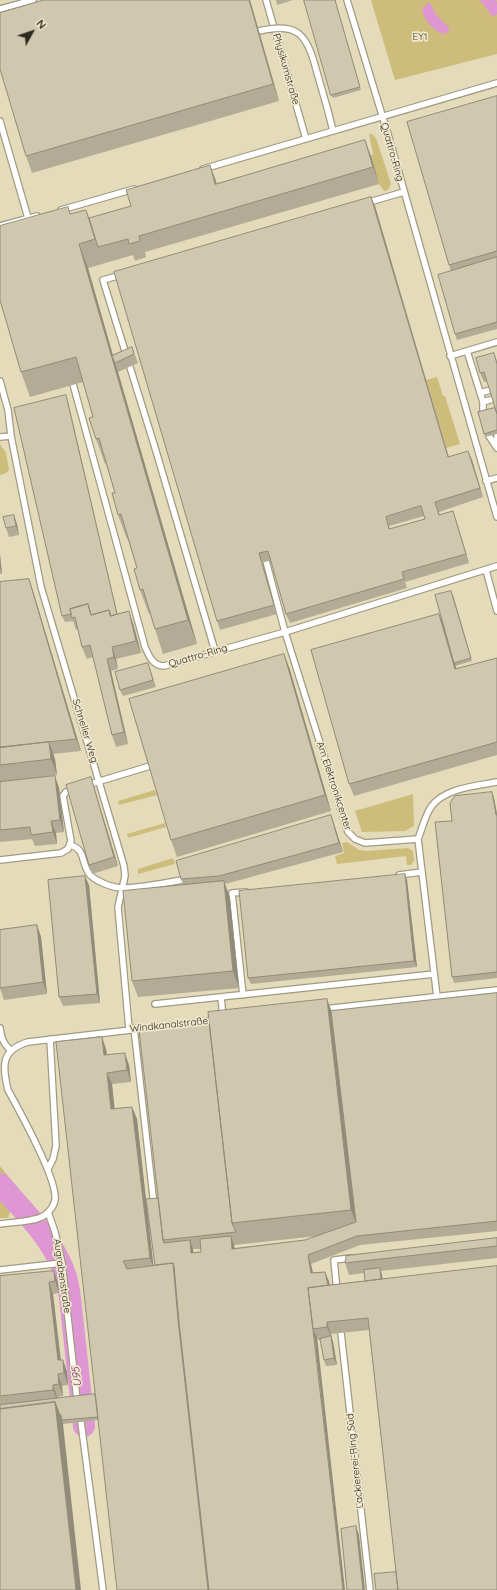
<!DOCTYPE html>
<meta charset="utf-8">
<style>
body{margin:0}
#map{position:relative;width:497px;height:1590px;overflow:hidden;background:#eee7cc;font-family:Quicksand,sans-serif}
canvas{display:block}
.north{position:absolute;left:12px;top:12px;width:40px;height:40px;-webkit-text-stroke:3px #eee7cc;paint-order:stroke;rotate:50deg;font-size:11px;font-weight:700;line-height:16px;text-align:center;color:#2d2a20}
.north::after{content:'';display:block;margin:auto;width:14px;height:18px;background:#2d2a20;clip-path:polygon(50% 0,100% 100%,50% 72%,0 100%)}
</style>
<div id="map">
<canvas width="497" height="1590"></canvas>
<div class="north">N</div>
</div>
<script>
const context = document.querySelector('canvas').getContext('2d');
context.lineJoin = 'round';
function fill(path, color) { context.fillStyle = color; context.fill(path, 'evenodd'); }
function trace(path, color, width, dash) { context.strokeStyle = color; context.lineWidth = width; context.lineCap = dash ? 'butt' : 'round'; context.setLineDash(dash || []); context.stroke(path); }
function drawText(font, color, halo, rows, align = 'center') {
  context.font = font + ' Quicksand,sans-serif'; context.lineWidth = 3.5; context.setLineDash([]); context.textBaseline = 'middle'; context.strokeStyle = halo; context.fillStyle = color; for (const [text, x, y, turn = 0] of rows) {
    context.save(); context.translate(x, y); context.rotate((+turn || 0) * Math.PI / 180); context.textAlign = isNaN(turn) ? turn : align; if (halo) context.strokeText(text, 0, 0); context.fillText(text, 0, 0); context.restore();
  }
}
const built = new Path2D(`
 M0 0H497V1590H0Z`);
const green = new Path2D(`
 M371 0H497V54L395 80Z
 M369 134H372L376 138 391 184 388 190 384 191 379 184 371 156 373 154Z
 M437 377 443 396H445L460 444 446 448 426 380Z
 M0 444 6 453 9 470 6 473 0 475Z
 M155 790 157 795 119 805 118 801Z
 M413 794 414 826 405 831 362 832 355 811Z
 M165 823 166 827 128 838 127 834Z
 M347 842 359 850 366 851 408 848 413 851 414 861 411 865H407L406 856 337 864 335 856 344 853 342 843Z
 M173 858 175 864 138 874V869Z
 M0 1166 18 1188 8 1218H0Z`);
const water = new Path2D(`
 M479 0H495L497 2V14L493 17C487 11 486 5 479 0Z
 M429 2C432 6 433 10 436 14 439 20 446 23 450 29L445 34C434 32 424 20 422 9Z`);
const stream = new Path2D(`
 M0 1186 19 1206`);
const river = new Path2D(`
 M0 1184C25 1213 54 1240 66 1277 68 1284 69 1291 70 1298L84 1426`);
const service = new Path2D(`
 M266 0 306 139
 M347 0 389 138 497 517
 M0 9 33 0
 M328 111 333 131
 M0 121 28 218
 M203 169 497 83
 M366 203 404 192
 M61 210 134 189
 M0 226 37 216
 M121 275 103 280 156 451 215 651
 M467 351 483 402V414
 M450 356 497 342
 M0 381 8 410 11 436 41 587 124 866 125 876 118 907 129 1029
 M73 384 145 647C149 656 153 666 164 666L285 632 497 566
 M480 393 490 390
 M483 402 493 399
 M489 436 497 448
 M0 437 11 436
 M497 446V434
 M486 481 497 478
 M266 561 285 632 348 832 355 839 365 843 418 839 437 997
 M486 570 497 611
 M87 785 150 766
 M418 839C422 829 425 816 431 807 444 788 476 786 497 782
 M70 845C85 849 81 860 88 872 93 881 113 888 123 888 139 888 166 883 182 880
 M0 860 61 853 68 849 71 841 63 796 66 792 73 789
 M399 875 422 872
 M243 995 232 893 246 892
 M221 997 223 1017
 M155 1004 434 974
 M324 1009 497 990
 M0 1028C1 1037 3 1043 10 1050
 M134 1028 154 1205
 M48 1169 53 1159 56 1146 50 1039
 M48 1212 55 1232 62 1263 77 1400
 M0 1224C12 1222 36 1222 45 1215 50 1211 54 1206 55 1200 58 1180 19 1110 8 1090 2 1066 1 1050 28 1042L216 1020
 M0 1270 62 1263
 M337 1291 334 1260 351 1258
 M341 1333 370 1590
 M81 1422 103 1590`);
const serviceBridge = new Path2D(`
 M259 31C296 22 307 33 316 69 320 83 324 97 328 111`);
const wall = new Path2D(`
 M250 0 279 101 32 173 26 156Z
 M276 0H293L277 5Z
 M335 0 361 90 333 98 331 95Z
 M497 96V329L457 340 455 334 451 271 449 265Z
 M371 156 379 184 145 252 146 257 135 261 133 255 88 268 113 355 132 347 138 363 118 372 197 644 163 654 155 629 150 614H149L140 590 137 568 128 539H127L118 515 115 493 106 463 105 464 96 439 93 417 83 382 30 397 21 372 68 207 70 214 86 210 89 218 217 183Z
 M375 206 449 457 472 460 483 497 439 512 440 515 453 511 456 520 469 563 405 582 407 588 290 623 286 614 271 560 262 563 277 614 220 630 217 621ZM424 516 425 519 390 529 389 526Z
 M494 353 497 361V434L485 437 478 412 495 408 487 381 484 382 480 373Z
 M68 402 117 614 133 623 141 653 116 659 118 669 111 671 128 744 116 747 112 735 93 657 87 659 82 647 78 629 76 630 73 621 65 622 62 616Z
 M17 524 19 535 9 537 6 528Z
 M0 555 2 574H0Z
 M29 579 33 591 81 751 53 754 55 759 57 775 0 782V582Z
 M453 594 472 661 455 666V665L456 669 497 658V755L354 796 349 784 439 614 444 626Z
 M284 654 290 670 331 811 177 857 171 840Z
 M150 669 156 687 123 696 120 690Z
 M55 776 59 788 64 832 56 833 57 844 35 846 32 839 0 842V782Z
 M94 787 118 866 92 874 89 865Z
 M492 792 494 798 497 814V978L454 983 452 977V821Z
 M331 815 343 852 225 884 230 898 239 988 138 997 132 981 183 885 181 879Z
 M407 880 417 967 251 984 248 978Z
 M89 885 100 1003 63 1006 59 997Z
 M37 925 41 937 47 994 4 1000 0 988V930Z
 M497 993V1231L360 1245 311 1264 313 1273 325 1272 329 1285 365 1281 364 1273 349 1275 345 1263 497 1238V1258L381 1271 382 1275 396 1572 369 1330 331 1334 333 1342 337 1365 326 1366 324 1360 320 1340H318L317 1337 98 1420 63 1424 0 1590V1276L54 1271 58 1283 59 1293 53 1294 61 1360H63L67 1372 68 1385 62 1386 63 1396 57 1397V1399L95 1394 102 1037 106 1049 107 1055 129 1065 131 1082 112 1084 114 1109 132 1107 137 1119 153 1265H155L158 1198 331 1011ZM317 1236 305 1240 235 1248 234 1245ZM193 1249H201V1252L193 1253Z`);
const shadedWall = new Path2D(`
 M249 0H250L279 101 273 84Z
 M365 140 371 156 379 184 373 167Z
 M210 165 216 181 221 200 215 184Z
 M371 197 375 206 451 466 448 457Z
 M79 244 88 268 115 363 118 372 197 644 188 620Z
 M66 395 68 402 120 626 118 620Z
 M468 451 472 460 483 497 480 488Z
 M453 511 456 520 469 563 466 554Z
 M14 515 17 524 19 535 16 526Z
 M259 553 262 563 277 614 274 605Z
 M0 555 2 574 0 568Z
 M29 579 33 591 81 751 76 739Z
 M129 611 133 623 141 653 136 641Z
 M439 614 444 626 460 681 455 669Z
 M112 647 116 659 118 669 114 657Z
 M284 654 290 670 331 811 325 795Z
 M107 659 111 671 128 744 124 732Z
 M49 742 55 759 57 775 51 759Z
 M55 776 59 788 64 832 60 820Z
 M91 777 94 787 118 866 114 857Z
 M492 792 494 798 497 814V818Z
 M331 815 334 824 343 852 339 843Z
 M51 821 56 833 57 844 53 832Z
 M405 874 407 880 417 967 414 961Z
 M85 876 89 885 100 1003 97 994Z
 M224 881 230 898 239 988 233 971Z
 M37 925 41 937 47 994 43 982Z
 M327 999 335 1020 359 1231 351 1210Z
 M102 1037 106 1049 108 1067 104 1055Z
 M125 1053 129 1065 131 1082 127 1070Z
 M107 1073 112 1084 116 1121 111 1109Z
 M132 1107 137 1119 154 1270 150 1258Z
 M231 1236 234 1245 235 1258 232 1249Z
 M190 1240 193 1249 195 1263 191 1253Z
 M308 1255 311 1264 315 1282 311 1273Z
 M173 1263 177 1275 211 1590H208L178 1319Z
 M380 1268 382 1275 384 1290 382 1284Z
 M54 1271 58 1283 59 1293 55 1281Z
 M325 1272 329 1281 331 1294 328 1285Z
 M49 1282 53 1294 62 1372 58 1360Z
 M309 1290 313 1329 317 1337 345 1590H343Z
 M327 1322 333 1342 337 1365 334 1358 331 1338 327 1327Z
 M63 1360 67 1372 68 1385 64 1373Z
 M58 1374 62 1386 63 1396 59 1384Z
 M53 1385 57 1397 58 1402 53 1390Z
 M55 1402 63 1424 81 1590H76Z
 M356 1526 359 1535 365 1590H363Z`);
const building = new Path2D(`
 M44 0H249L273 84 26 156 0 69V13Z
 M304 0H335L360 87 331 95Z
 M497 96V251L449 265 407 122Z
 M365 140 373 167 139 236 140 241 129 244 128 239 98 247 89 218 131 206 126 190 210 165 215 184Z
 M371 197 448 457 468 451 480 488 435 502 439 515 453 511 466 554 402 572 404 579 286 614 268 551 259 553 274 605 217 621 114 272ZM421 506 425 519 389 529 386 517Z
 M68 207 70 214 86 210 95 239 79 244 188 620 155 629 143 589 140 590 134 569 137 568 121 514 118 515 112 493H115L99 438 96 439 89 418 93 417 76 357 21 372 0 300V226Z
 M497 257V322L455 334 438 275Z
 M132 347 134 354 115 363 112 356Z
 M494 353 497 364V414L484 372 480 373 476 358Z
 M66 395 117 614 111 616 109 610 91 615 88 604 70 609 71 614 62 616 14 408Z
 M495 408 497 414V430L484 434 478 412Z
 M14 515 16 526 6 528 3 517Z
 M29 579 76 739 0 747V582Z
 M451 591 471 658 454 663 435 595Z
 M88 604 91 615 109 610 110 616 129 611 136 641 112 647 114 657 107 659 124 732 112 735 90 645 82 647 75 617 72 618 70 609Z
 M439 614 455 669 497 658V742L349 784 311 650Z
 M284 654 325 795 171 840 129 699Z
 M148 663 153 680 120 690 115 672Z
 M49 742 51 759 0 765V748Z
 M55 776 60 820 51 821 53 832 31 835 30 827 0 830V782Z
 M91 777 114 857 89 865 66 785Z
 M492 792 496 815H497V972L452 977 435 822 452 821 450 803 455 796Z
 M331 815 339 843 219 876 181 879 176 861Z
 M405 874 414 961 248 978 239 891Z
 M85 876 97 994 59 997 48 880Z
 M224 881 233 971 132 981 123 891Z
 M37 925 43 982 0 988V930Z
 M497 993V1221L357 1236 308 1255 311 1273 325 1272 328 1285 308 1288 312 1321 343 1590H209L179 1322 174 1266 173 1263 155 1265 146 1199 158 1198 163 1240 164 1243 190 1240 191 1253 201 1252 200 1239 231 1236 232 1249 305 1240 356 1222 331 1011Z
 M327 999 351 1210 232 1223 208 1012Z
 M209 1022 232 1223 236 1232 163 1240 139 1030Z
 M102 1037 104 1055 125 1053 127 1070 107 1073 111 1109 132 1107 150 1258 123 1261 127 1269 173 1263 178 1319 208 1590H117L56 1042Z
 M497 1238V1246L345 1263 346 1256Z
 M497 1266V1590H398L368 1318 327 1322V1327L313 1329 308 1288Z
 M380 1268 381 1279 365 1281 364 1270Z
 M54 1271 55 1281 49 1282 58 1360H63L64 1373 58 1374 59 1384 53 1385V1390L0 1396V1276Z
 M331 1336 334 1358 324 1360 320 1339Z
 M95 1394 98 1417 62 1420 61 1415H60L55 1402 0 1409V1405Z
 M55 1402 76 1590H0V1409Z
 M356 1526 363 1590H347L341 1529Z
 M396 1572 398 1590H376L374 1574Z`);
const parkNames = [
 ["EY1",420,37]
];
const streetNames = [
 ["Physikumstraße",286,69,74],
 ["Quattro-Ring",392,152,74],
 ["Quattro-Ring",198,656,-16],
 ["Schneller Weg",85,731,73],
 ["Am Elektronikcenter",334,786,72],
 ["Windkanalstraße",169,1025,-6],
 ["Augrabenstraße",62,1276,82],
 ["Lackiererei-Ring Süd",355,1461,-96]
];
const waterNames = [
 ["U95",77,1377,-96]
];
fill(built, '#e4dbba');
fill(green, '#cebc7a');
fill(water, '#de97d2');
trace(stream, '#de97d2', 3.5);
trace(river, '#de97d2', 22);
trace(service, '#a29b82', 8);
trace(service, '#fff', 5.5);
trace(serviceBridge, '#a29b82', 8, []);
trace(serviceBridge, '#fff', 5.5);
fill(wall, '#b2ac96');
fill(shadedWall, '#918c7a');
fill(building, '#cfc8ae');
trace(building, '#918c7a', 1);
drawText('10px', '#4b411a', '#eee7cc', parkNames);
drawText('10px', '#2d2a20', '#eee7cc', streetNames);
drawText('italic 11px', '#7d2b73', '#eee7cc', waterNames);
</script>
